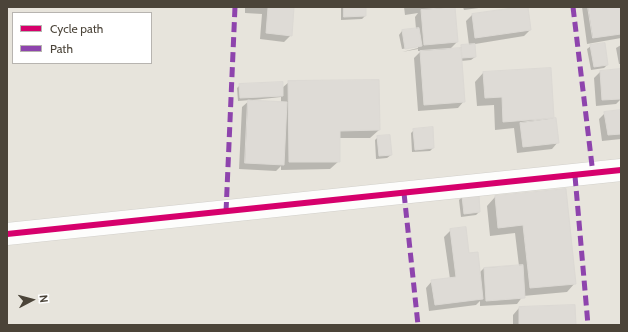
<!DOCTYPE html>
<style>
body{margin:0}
#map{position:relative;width:628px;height:332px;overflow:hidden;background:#f4f2ee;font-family:Cabin,sans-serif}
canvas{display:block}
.frame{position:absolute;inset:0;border:8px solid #4b4439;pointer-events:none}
.legend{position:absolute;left:12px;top:12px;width:140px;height:52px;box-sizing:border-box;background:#fff;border:1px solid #b7b4b0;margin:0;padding:5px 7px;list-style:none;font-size:12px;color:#4b4439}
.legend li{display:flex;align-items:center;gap:8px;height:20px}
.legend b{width:20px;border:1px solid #b7b4b0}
.north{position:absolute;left:12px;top:280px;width:40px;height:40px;-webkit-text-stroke:3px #fff;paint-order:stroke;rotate:84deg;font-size:11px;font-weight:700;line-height:16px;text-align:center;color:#4b4439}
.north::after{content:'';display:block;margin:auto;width:14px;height:18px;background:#4b4439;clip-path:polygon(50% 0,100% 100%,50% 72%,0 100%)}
</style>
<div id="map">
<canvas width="628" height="332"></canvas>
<div class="frame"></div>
<ul class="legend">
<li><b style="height:5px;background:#d6006c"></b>Cycle path</li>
<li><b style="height:5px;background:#8e44ad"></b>Path</li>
</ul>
<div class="north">N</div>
</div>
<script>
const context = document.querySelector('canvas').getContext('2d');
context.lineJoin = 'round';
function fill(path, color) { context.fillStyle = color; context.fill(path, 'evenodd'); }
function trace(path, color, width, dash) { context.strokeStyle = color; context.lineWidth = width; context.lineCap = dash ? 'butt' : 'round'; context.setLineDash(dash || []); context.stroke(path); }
const residential = new Path2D(`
 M7 7H621V325H7ZM13 13H151V63H13Z`);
const shadow = new Path2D(`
 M245 7H293L291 35 284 42 260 39 262 14 245 13Z
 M341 7H365V16L362 19 341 20Z
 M404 7H454L457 42 450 49H459L462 46 475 57 471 60 461 61 464 101 458 108 418 111 414 58 421 51H418V49L402 52 418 48V46L402 49 399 35 402 31 416 29 415 17 418 13 405 15Z
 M463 7H486L464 10Z
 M582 7H621V38L587 44Z
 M472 15 530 30 524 36 469 45 466 21Z
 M621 45V64H619L616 48Z
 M591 46 607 65 604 68 591 70 587 49Z
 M600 72 621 79V99L616 104 596 106 594 78Z
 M483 73 553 118 552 120 558 142 552 149 517 153 514 128 495 130 494 105 477 106 475 82Z
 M289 82 379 130 370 138H339V161L330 169 281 170V166L276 171 239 169 242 107 250 100 238 101 237 88 240 85 282 88ZM281 97V103L253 101V100Z
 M621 111V139L602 141 599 119 605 113Z
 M414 130 433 148 430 151 412 152 411 133Z
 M378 137 391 155 387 158 376 159 375 140Z
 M565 190 575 283 567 292 523 296 517 304 480 306V301L476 305 429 311 426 288 432 281 450 279 444 237 451 230 479 273 484 268 519 266 515 233 490 236 487 206 495 197Z
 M462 197 479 212 476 215 461 217 459 200Z
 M519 308 575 325H513V315Z`);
const building = new Path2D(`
 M253 7H294L292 36 266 33 268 8Z
 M344 7H366V16L344 17Z
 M455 7 458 42 424 45 421 10Z
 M520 7H528L531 30 475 38 472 14Z
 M588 7H621V34L593 38Z
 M419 28 422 46 405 49 402 30Z
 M605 43 608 65 594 67 590 45Z
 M475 44 476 57 462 58 461 45Z
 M461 48 465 102 424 105 420 51Z
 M551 68 554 118 503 122 502 97 485 98 483 72Z
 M621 69V99L602 100 600 71Z
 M379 80 380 130 340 131V162H289L288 81Z
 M283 82V96L240 98 239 84Z
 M248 100 287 102 284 165 245 163Z
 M621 110V134L608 135 604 112Z
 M556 118 559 143 523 147 520 123Z
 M433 127 434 148 415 150 413 129Z
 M390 135 392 155 379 156 377 136Z
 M566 189 576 284 530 288 523 225 498 228 495 196Z
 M479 195 480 212 464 214 462 196Z
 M466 227 469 253 478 252 483 299 435 305 431 280 456 277 450 229Z
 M523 265 525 298 486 301 484 268Z
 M575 305 576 325H519V307Z`);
const street = new Path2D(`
 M7 234 621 170`);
const quiet = new Path2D(`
 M573 7 593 174
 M575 176 588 325
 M404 193 418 325
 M226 212 235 7`);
const cycleway = new Path2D(`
 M7 234 621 170`);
fill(residential, '#e7e4dc');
fill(shadow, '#0003');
fill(building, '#dedbd6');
trace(building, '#dcd9d4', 1);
trace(street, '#d2d0cb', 23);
trace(street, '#fdfdfc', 22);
trace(quiet, '#8e44ad', 5, [10, 5]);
trace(cycleway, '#d6006c', 6);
</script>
